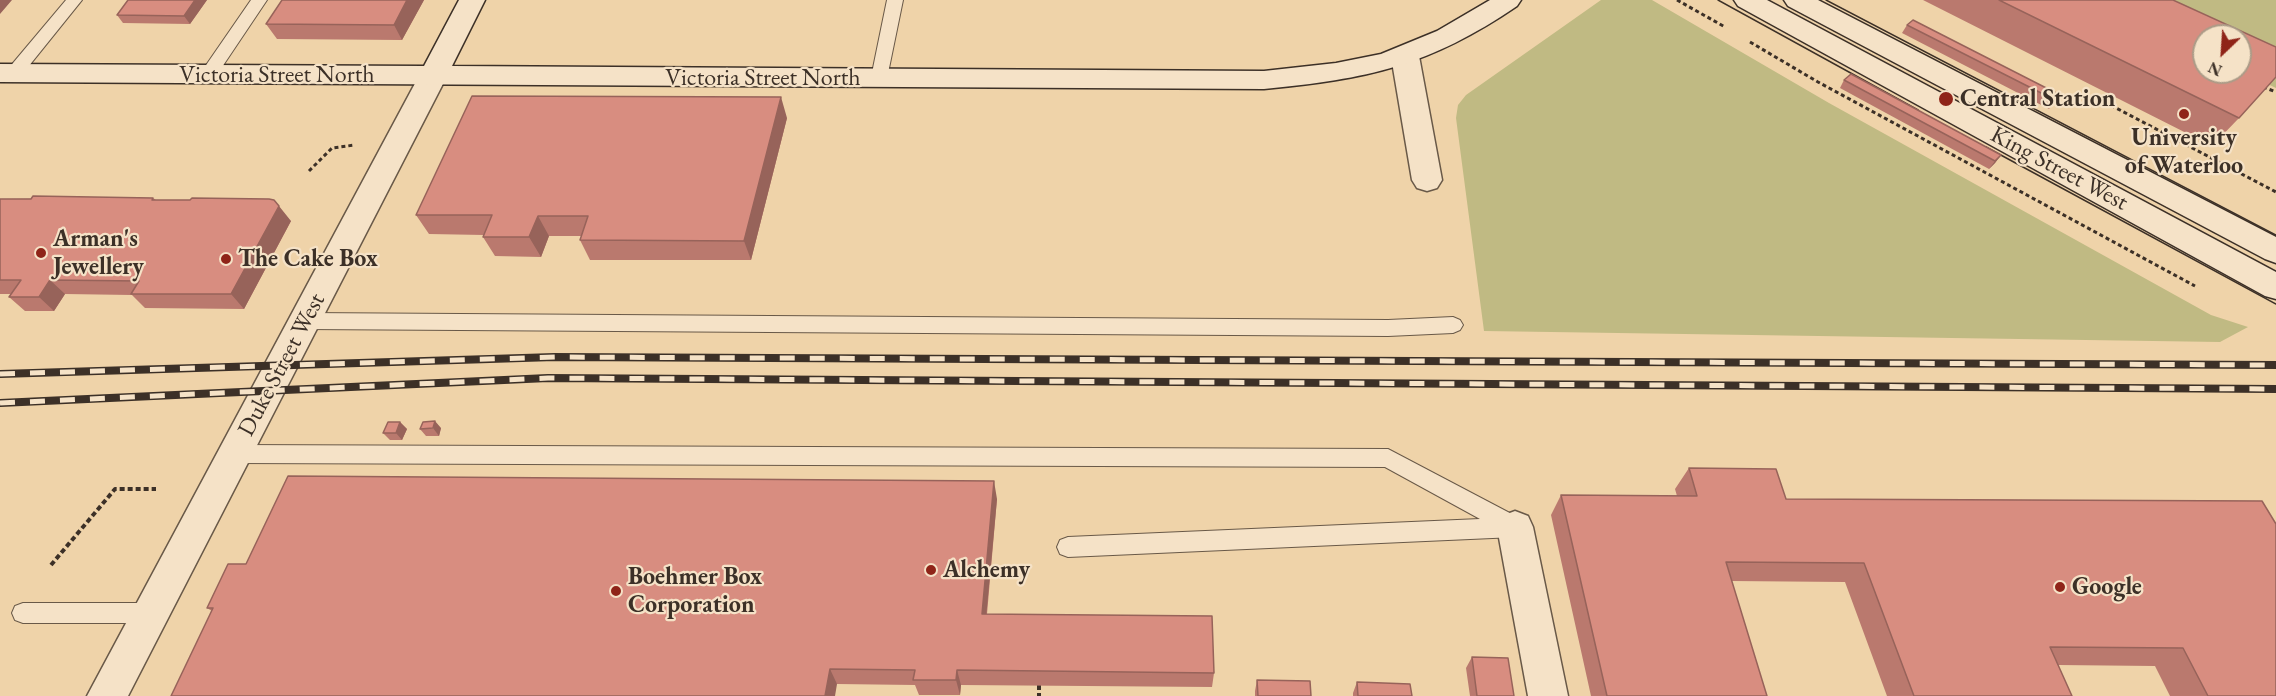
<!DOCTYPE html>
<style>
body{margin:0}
#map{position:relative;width:2276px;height:696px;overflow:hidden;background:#efd3a9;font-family:"EB Garamond",serif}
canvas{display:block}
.north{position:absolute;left:2192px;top:24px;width:60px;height:60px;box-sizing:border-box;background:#f5e2c7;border:2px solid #ab9b87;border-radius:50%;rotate:205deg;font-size:16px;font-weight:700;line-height:24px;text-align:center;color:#3c3027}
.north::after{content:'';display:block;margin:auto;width:21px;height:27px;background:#8f2418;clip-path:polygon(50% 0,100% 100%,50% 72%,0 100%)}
</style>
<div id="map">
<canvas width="2276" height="696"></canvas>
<div class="north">N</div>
</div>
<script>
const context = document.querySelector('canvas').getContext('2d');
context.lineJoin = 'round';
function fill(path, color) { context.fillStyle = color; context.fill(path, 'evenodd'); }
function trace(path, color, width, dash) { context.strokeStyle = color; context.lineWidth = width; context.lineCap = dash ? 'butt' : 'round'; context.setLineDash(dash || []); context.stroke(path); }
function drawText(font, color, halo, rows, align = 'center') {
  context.font = font + ' "EB Garamond",serif'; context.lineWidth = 4.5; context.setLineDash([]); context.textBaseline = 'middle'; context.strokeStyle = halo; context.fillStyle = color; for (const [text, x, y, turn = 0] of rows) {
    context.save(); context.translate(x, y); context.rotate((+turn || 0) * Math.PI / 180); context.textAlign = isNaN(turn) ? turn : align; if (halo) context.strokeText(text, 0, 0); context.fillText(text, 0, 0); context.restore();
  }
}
const green = new Path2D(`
 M1601 0H1652L1829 103 2211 315 2248 327 2220 342 1484 331 1456 118 1458 105 1466 95Z
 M2090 0H2276V88L2240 71V36H2204Z`);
const pathFar1 = new Path2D(`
 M1677 0 1725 27
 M1750 42 1818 82 2195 286
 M2263 87 2276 92
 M2066 103 2082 95 2099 99 2276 192
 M309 171 332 148 355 145`);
const path = new Path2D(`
 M51 565 115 489H156
 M1039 685V696`);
const lane = new Path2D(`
 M66 0H82L20 77H8L6 73 8 69Z
 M251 0H267L214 79H202L200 75 202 71Z
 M887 0H903L887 78 885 82H873L871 78Z
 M306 313 1388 320 1453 317 1460 320 1463 325 1460 330 1453 333 1388 336 306 329 299 326 296 321 299 316Z
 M235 445 1388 449 1523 520 1526 527 1523 534 1515 537 1068 557 1060 554 1057 547 1060 540 1068 537 1480 519 1385 467 235 463 228 460 225 454 228 448Z
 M23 603H151L159 606 162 613 159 620 151 623H23L15 620 12 613 15 606Z`);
const street = new Path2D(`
 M1405 47 1415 50 1419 56 1442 180 1437 188 1427 191 1417 188 1412 180 1391 56 1395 50Z
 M433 67 443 69 447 76 128 696H87L419 76 423 69Z
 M1515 511 1528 516 1533 527 1568 696H1528L1497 527 1502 516Z`);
const secondary = new Path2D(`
 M459 0H485L452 66 1264 71 1336 63 1381 54 1437 31 1490 0H1521L1517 6C1429 66 1368 79 1264 89L0 82V64L424 66Z
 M1734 0H1767L2276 272V299L2265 296 1738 6Z
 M1784 0H1818L2276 237V263L2265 259 1788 6Z`);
const tram = new Path2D(`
 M1718 0 1918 110
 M1826 0 2276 235
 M1986 147 2276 304`);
const rail = new Path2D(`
 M0 374 555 357 2276 365
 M0 403 548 378 2276 389`);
const wall = new Path2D(`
 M207 0 190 24 123 23 117 15Z
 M424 0 402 40 277 39 266 24Z
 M1923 0H2173L2239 118 2212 146Z
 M1907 25 2060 95 2049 109 1902 33Z
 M1844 80 2001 155 1995 163 1989 169 1840 88Z
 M787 118 751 260H590L580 240 582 236H549L541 257 495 256 483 237 484 235 429 234 416 215Z
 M153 198 156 200 291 221 244 309 145 308 132 295 65 294 54 311H25L9 297 11 294H0V199Z
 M400 422 407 429 402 440H390L383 433Z
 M441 428 439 436H426L420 429Z
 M1689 468 1786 499 2262 501 2276 696H2170L2155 666 2058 665 2072 696H1887L1845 582 1731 581 1767 696H1591L1551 515 1561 495 1677 496 1675 489Z
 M997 499 987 614 1214 673 1212 687 961 685 960 695H919L915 685 837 684 212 611 207 608 246 564Z
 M1472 657 1514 696H1470L1466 668Z
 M1257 680 1311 696H1255V691Z
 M1357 682 1412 696H1353V693Z`);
const shadedWall = new Path2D(`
 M0 0H12L0 14Z
 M195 0H207L190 24 184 16Z
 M407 0H424L402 40 394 25Z
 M781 97 787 118 751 260 744 241Z
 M2001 155 1995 163 1989 169 1995 161Z
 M279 206 291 221 244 309 231 294Z
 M538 216 549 236 541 257 529 237Z
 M50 280 65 294 54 311 39 297Z
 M435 421 441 428 439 436 433 428Z
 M400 422 407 429 402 440 396 433Z
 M994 481 997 499 985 629 982 614Z
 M830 669 837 684 835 696H825Z
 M957 670 961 685 960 695 956 680Z`);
const building = new Path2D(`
 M128 0H195L184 16 117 15Z
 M282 0H407L394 25 266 24Z
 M1999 0H2173L2276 47V77L2239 118ZM2204 36H2240V72H2204Z
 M1913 20 2060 95 2055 100 1907 25Z
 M1851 74 2001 155 1995 161 1844 80Z
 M472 96 781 97 744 241 580 240 588 216H538L529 237H483L492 215H416Z
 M33 196 153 198 152 200H190L192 198 269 199 274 200 279 206 231 294H131L139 281 50 280 39 297H9L21 280H0V199H31Z
 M435 421 433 428 420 429 423 422Z
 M388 422H400L396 433H383Z
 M1689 468 1776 469 1786 499 2262 501 2276 524V696H2208L2183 648 2050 647 2072 696H1914L1864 563 1726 562 1767 696H1607L1561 495 1697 496Z
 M288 476 994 481 982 614 1212 616 1214 673 957 670 956 680H913L915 670 830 669 825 696H171L213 608H207L228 564H246Z
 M1472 657 1508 658 1514 696H1477Z
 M1257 680 1310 681 1311 696H1258Z
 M1357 682 1410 684 1412 696H1358Z`);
const markers = [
 [1946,99,8,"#8f2418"],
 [2184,114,6,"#8f2418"],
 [41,253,6,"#8f2418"],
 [226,259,6,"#8f2418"],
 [931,570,6,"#8f2418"],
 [2060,587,6,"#8f2418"],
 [616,591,6,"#8f2418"]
];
const streetNames = [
 ["Victoria Street North",277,75],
 ["Victoria Street North",763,78],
 ["King Street West",2059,169,28],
 ["Duke Street West",282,365,-62]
];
const poiNames = [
 ["Central Station",1960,99],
 ["University",2184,138,"center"],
 ["of Waterloo",2184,166,"center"],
 ["Arman's",53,239],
 ["Jewellery",53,267],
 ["The Cake Box",238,259],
 ["Alchemy",943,570],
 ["Boehmer Box",628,577],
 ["Corporation",628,605],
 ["Google",2072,587]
];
fill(green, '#c0ba83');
trace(lane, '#695948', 2);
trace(street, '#695948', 3);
trace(secondary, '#3c3027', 3);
trace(pathFar1, '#3c3027', 3, [4, 3]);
trace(path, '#3c3027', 4, [5, 3]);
fill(lane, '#f5e2c7');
fill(street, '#f5e2c7');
fill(secondary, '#f5e2c7');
trace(tram, '#3c3027', 1.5);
trace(rail, '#3c3027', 8);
trace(rail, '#f5e2c7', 5, [15]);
fill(wall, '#ba796e');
fill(shadedWall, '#97635a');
fill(building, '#d88d80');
trace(building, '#97635a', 1.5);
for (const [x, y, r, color] of markers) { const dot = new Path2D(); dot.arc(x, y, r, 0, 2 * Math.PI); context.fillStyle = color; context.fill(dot); trace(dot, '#f5e2c7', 2); }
drawText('24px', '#3c3027', '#f5e2c7', streetNames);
drawText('bold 24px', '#3c3027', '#f5e2c7', poiNames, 'left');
</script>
